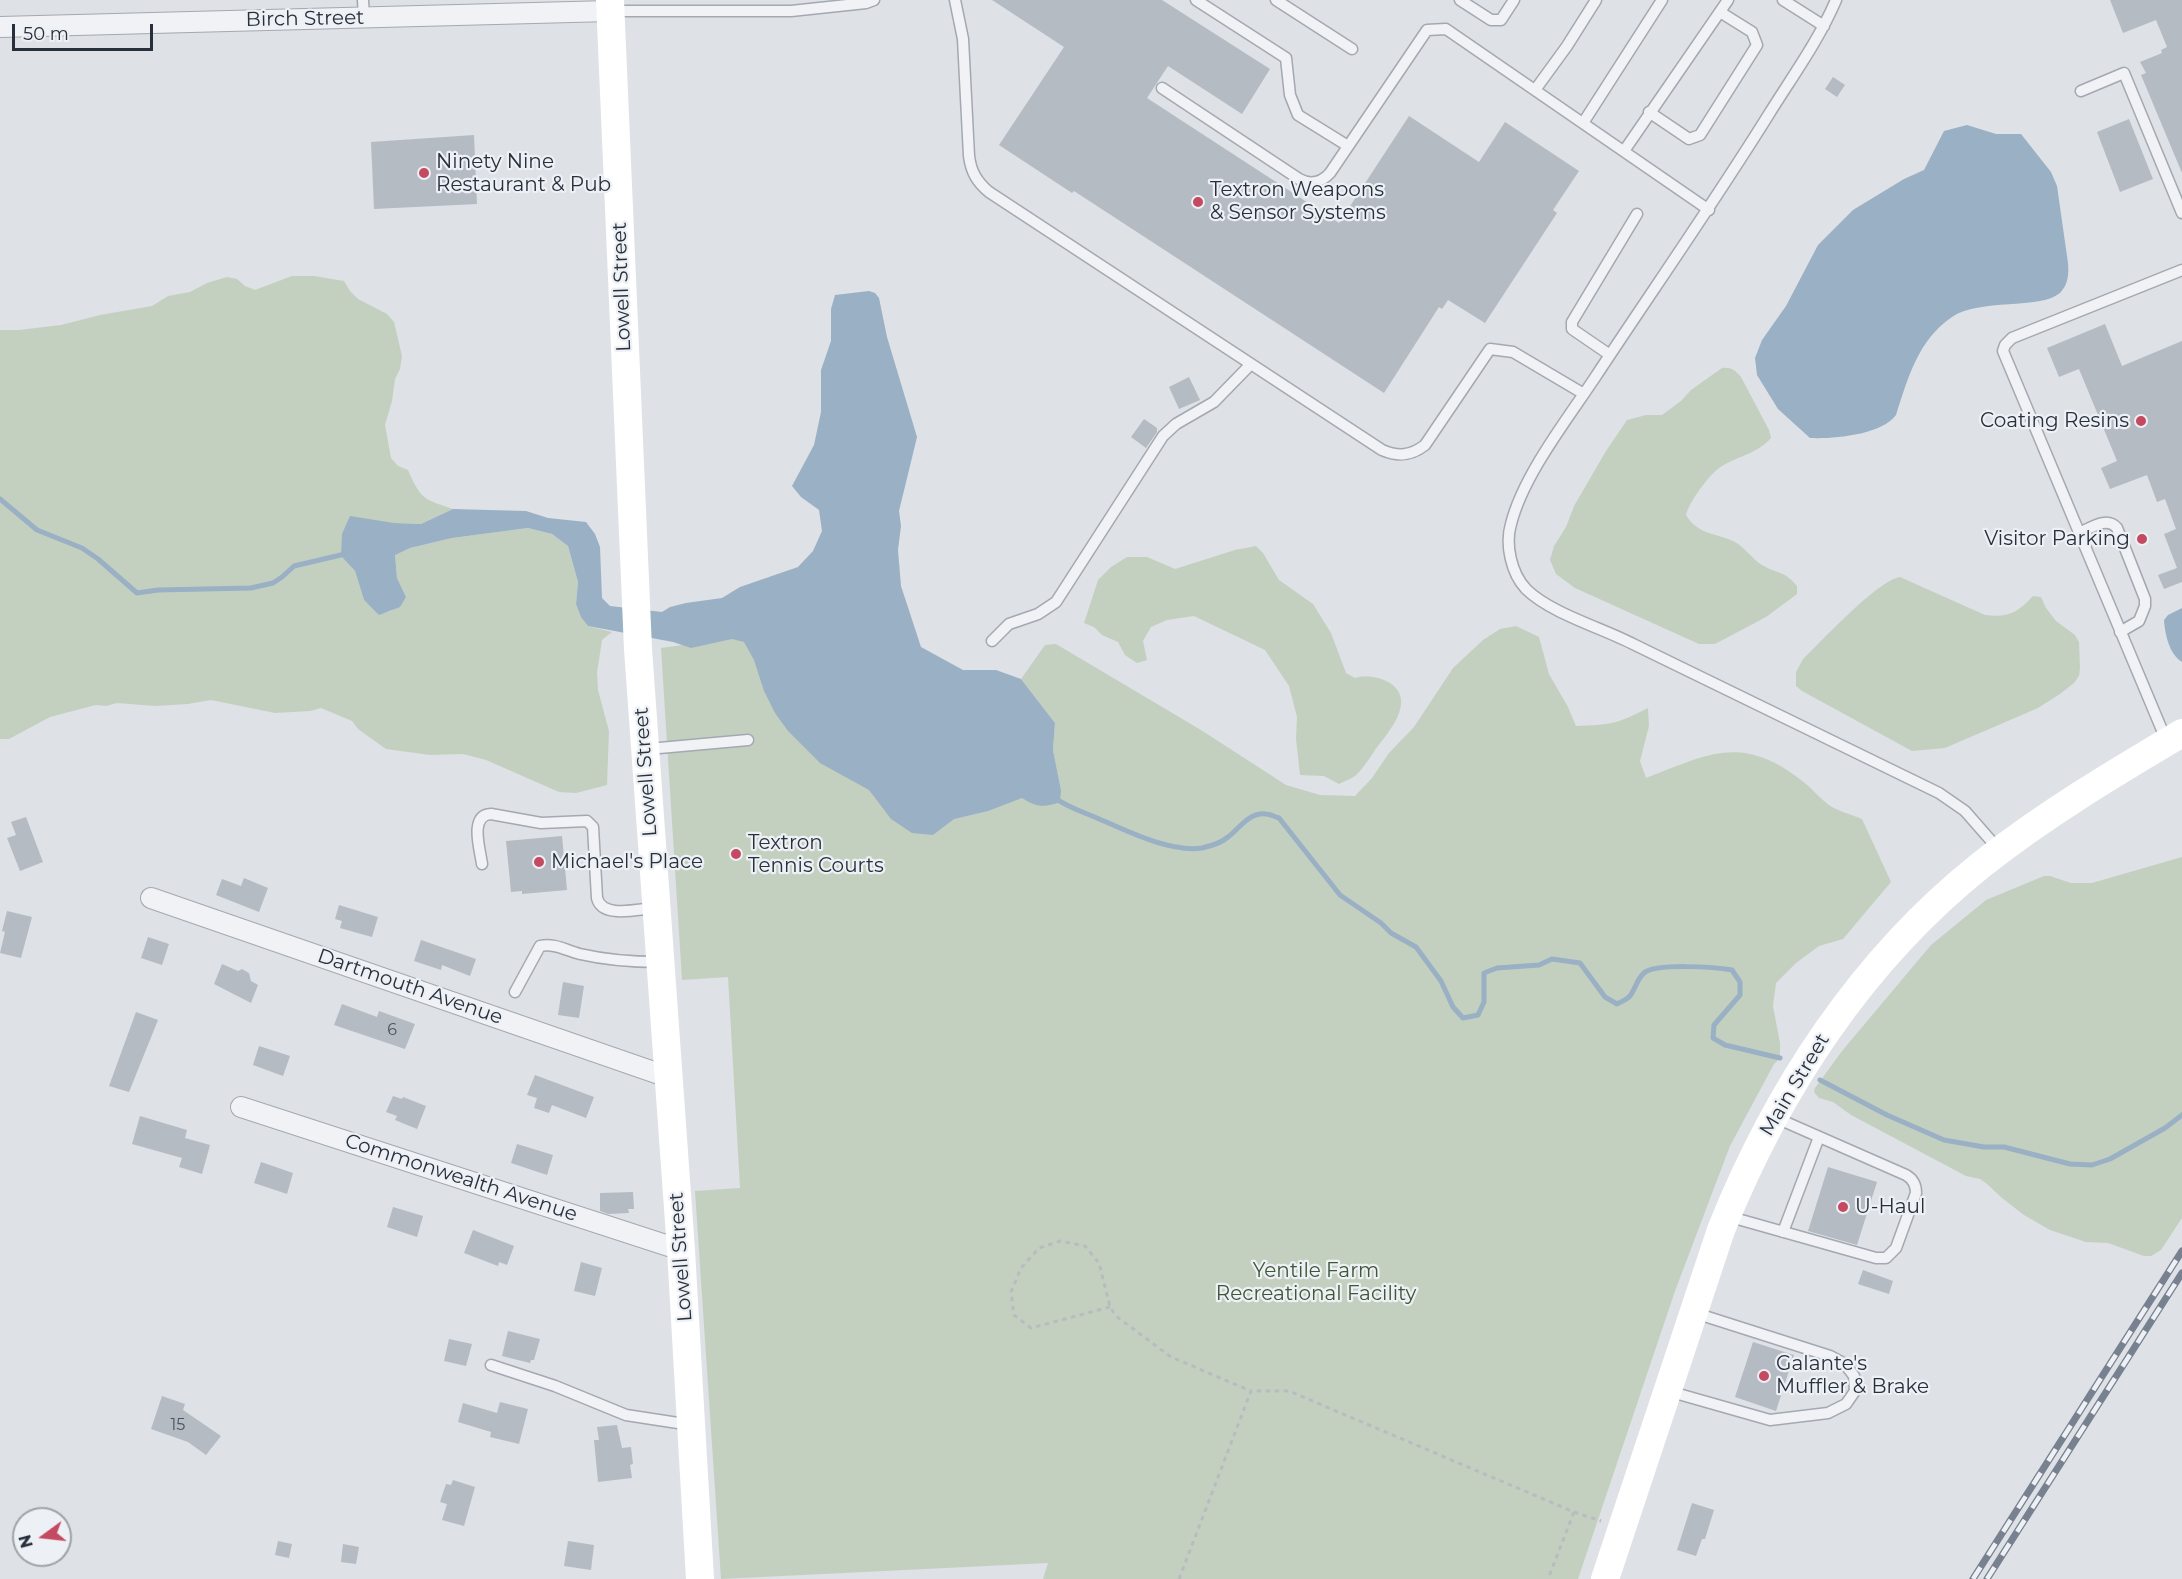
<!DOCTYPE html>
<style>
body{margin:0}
#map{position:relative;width:2182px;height:1579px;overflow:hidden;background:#dee1e6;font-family:Montserrat,sans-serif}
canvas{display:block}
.north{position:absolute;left:12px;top:1507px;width:60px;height:60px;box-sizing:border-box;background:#edf0f4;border:2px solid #9ea3aa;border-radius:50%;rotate:255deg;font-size:16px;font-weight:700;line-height:24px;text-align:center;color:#28303c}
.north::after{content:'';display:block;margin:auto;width:21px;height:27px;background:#c44961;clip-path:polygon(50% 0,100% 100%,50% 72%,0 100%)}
.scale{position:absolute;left:12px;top:24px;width:141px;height:27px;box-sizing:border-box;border:3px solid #28303c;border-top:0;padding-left:8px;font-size:18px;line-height:21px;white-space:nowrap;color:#28303c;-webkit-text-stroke:4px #edf0f4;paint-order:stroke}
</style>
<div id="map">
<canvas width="2182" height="1579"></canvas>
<div class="north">N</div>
<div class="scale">50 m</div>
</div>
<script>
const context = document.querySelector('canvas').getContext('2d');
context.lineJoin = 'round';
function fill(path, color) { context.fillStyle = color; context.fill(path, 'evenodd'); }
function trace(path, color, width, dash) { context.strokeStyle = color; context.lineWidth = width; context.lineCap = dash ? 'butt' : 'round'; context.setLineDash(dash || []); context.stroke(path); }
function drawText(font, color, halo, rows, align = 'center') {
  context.font = font + ' Montserrat,sans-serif'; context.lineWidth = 4.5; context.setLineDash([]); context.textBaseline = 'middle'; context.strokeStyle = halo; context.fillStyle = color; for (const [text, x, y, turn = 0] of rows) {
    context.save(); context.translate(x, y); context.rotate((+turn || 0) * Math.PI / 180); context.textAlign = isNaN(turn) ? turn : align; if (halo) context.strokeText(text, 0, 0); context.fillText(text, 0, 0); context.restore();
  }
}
const green = new Path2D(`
 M292 276H314L344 281 350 291 358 299 387 314 394 322 402 356 400 369 395 379 392 401 385 425 391 458 398 466 408 470C421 500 424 499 453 509L421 524 394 523 341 556 355 571 364 600 379 614 391 611 406 597 397 578 395 554 410 548 452 538 528 528 552 534 568 546 578 582 576 604 588 626 612 632 602 640 597 673 598 690 609 731 607 785 576 793 559 792 486 760 463 754 430 755 386 749 358 729 352 721 321 708 310 711 275 713 211 700 188 704 155 706 117 703 106 706 96 705 50 717 9 739H0V330H19L61 325 100 315 152 306 168 296 190 292 207 283 227 277 237 279 245 286 255 290Z
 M1722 368C1731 367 1735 370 1741 377L1769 430 1771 438C1758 453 1739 456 1722 466 1710 473 1689 502 1686 515 1697 534 1715 533 1733 541 1744 546 1752 559 1762 565 1777 574 1784 570 1797 586V594L1766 617 1715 644H1699L1575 588 1556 574 1550 560 1554 546 1566 527 1574 506 1606 451 1627 420 1646 415H1662L1681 401 1691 390Z
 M1256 546 1263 553 1279 580 1313 604 1331 633 1346 673 1355 678C1366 675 1380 677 1390 683 1417 701 1388 733 1375 750 1369 759 1363 769 1355 776 1351 779 1344 781 1339 784L1324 776 1300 775 1296 739 1297 717 1289 686 1265 650 1194 616 1167 620 1151 627 1143 641 1147 660 1137 663 1125 655 1118 642 1102 635 1094 627 1084 623 1098 580 1111 567 1127 557H1147L1175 569 1235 550Z
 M1900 577 1985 615C2009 618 2018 612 2033 596L2041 597 2046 608 2056 621 2075 635 2079 642 2080 668 2079 676 2074 683 2060 694 2038 708 1945 748 1912 751 1802 691 1796 686V672L1803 659C1822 641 1878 580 1900 577Z
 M1516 626 1539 637 1549 674 1568 707 1576 726C1610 725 1617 724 1648 708L1649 726 1640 761 1646 778C1709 754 1741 734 1801 780 1812 788 1821 800 1832 807 1841 812 1853 815 1862 819L1891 882 1843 939 1819 946 1796 963 1776 983 1773 1006 1780 1043V1058L1774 1064 1730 1146 1675 1291 1578 1579H1043L1048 1563 721 1579 695 1191 740 1188 728 977 682 980 661 648 814 627 1061 790 1053 750 1055 723 1021 679 1045 645 1056 644 1201 730 1286 785 1320 795 1355 796 1372 778 1389 753 1414 727 1453 668 1483 640 1500 629Z
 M2182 857V1218L2161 1250 2151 1256H2144L2108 1243 2086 1242 2050 1230 2024 1215 2002 1198 1986 1183 1980 1179 1966 1176 1851 1115 1833 1102 1819 1098 1814 1092 1815 1088 1842 1051 1931 945 1986 900 2044 876H2050L2071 883H2092Z`);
const water = new Path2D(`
 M1967 125 1996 134H2021L2051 172 2057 186 2068 263C2069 274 2068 285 2060 293 2040 310 1979 298 1952 317 1918 340 1908 378 1896 415 1881 435 1834 439 1810 438L1778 409 1757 375 1755 358 1762 340 1786 306 1818 245 1853 210 1904 179 1924 170 1944 131Z
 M869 291 875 293 879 298 887 337 917 437 899 511 901 526 898 550 901 586 921 647 963 670H996L1021 679 1055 723 1053 750 1061 790 1060 802C1044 808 1036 807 1022 798L988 811 954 819 933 835 912 833 891 819 869 790 820 763 788 731 775 713 764 691 754 660 744 642 732 639 691 648 673 642 588 626 581 617 576 604 578 582 568 546 552 534 528 528 452 538 410 548 395 555 397 578 406 597 400 607 379 615 364 600 355 571 341 556 342 534 350 516 394 523 421 524 453 509 526 511 548 518 586 522 595 534 600 547 602 598 610 606 662 612 670 607 686 603 722 598 740 587 798 567 813 551 822 531 819 510 801 497 792 486 814 445 821 412V370L831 341V309L835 295Z
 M2182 608V662C2169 654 2165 634 2164 620L2168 615Z`);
const stream = new Path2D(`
 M0 499 37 530 82 548 98 559 137 593 158 590 251 588 273 583 282 577 294 566 345 554
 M1055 798C1067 807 1083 812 1097 818 1125 830 1170 853 1202 848 1211 846 1221 843 1228 837 1239 829 1249 812 1266 814 1270 814 1275 817 1279 818L1340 895 1381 923 1391 933 1416 947 1441 981 1453 1007 1463 1018 1478 1015 1484 1002V973L1497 968 1539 965 1552 959 1580 963 1605 997 1617 1004C1620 1002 1626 1000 1629 997 1635 991 1636 980 1644 973 1655 963 1716 967 1732 970L1740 982V995L1714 1025 1713 1038 1725 1045 1780 1058
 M1820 1080 1887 1115 1944 1140 1984 1147H2004L2070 1164 2092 1165 2110 1159 2165 1128 2182 1115`);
const building = new Path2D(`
 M992 0H1162L1270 69 1242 114 1168 66 1147 98 1339 223 1409 116 1479 162 1505 122 1579 171 1553 210 1557 213 1485 323 1448 300 1442 309 1439 307 1384 393 1074 191 1072 193 999 145 1064 47Z
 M2110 0H2182V173L2141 75 2146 73 2140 62 2162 53 2161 50 2167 47 2156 20 2123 33Z
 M1833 77 1845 85 1837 97 1825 89Z
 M2129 119 2153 179 2120 192 2097 132Z
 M474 135 477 204 374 209 371 142Z
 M2105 324 2122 366 2182 341V582L2164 589 2158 575 2177 568 2164 534 2176 529 2165 499 2157 502 2147 475 2110 489 2101 468 2117 461 2079 369 2059 377 2047 348Z
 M1189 377 1200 400 1179 409 1169 387Z
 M1144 419 1157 428V432L1146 448 1131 437Z
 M26 817 43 862 20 871 7 838 16 835 11 822Z
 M562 836 567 890 522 894V891L511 892 506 841Z
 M244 878 268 888 259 912 216 895 222 879 241 886Z
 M339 905 378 917 372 937 340 928 342 921 335 919Z
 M7 911 32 917 21 958 0 953 5 932 2 931Z
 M148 937 169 944 162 965 141 958Z
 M421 940 476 959 470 976 442 965 441 970 414 961Z
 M222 964 238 971 242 969 249 973 251 981 258 985 251 1003 214 984Z
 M563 982 584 986 579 1018 558 1015Z
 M342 1004 377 1017 379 1011 415 1024 405 1049 334 1025Z
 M136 1012 158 1020 129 1092 109 1086Z
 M259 1046 290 1056 283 1076 253 1065Z
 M535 1075 594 1097 586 1118 552 1105 549 1113 534 1108 537 1098 527 1095Z
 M393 1096 402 1099 403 1097 426 1106 417 1129 395 1120 397 1116 386 1112Z
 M140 1116 187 1130 185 1138 210 1145 202 1174 179 1167 182 1158 132 1144Z
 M517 1144 553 1155 547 1175 511 1163Z
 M261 1162 293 1173 287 1194 254 1183Z
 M1828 1167 1877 1182 1857 1245 1808 1231Z
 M633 1192 634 1209H628L629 1213 608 1214 600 1211V1193Z
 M393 1207 423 1216 417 1237 387 1227Z
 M473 1230 514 1246 507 1265 499 1262 498 1266 464 1253Z
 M581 1262 602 1268 595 1296 574 1291Z
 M1863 1270 1893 1281 1889 1294 1858 1284Z
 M508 1331 540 1339 534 1360H531L530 1363 502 1356Z
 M449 1339 472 1344 466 1366 444 1361Z
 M1753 1342 1794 1355 1776 1411 1735 1397Z
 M162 1396 185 1404 183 1410 221 1436 206 1455 188 1442 151 1429Z
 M500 1402 528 1409 519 1444 490 1437 491 1432 458 1422 463 1403 497 1413Z
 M617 1425 622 1448 631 1447 633 1464 630 1465 632 1478 598 1482 594 1440H599L597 1427Z
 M453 1480 475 1487 464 1526 442 1520 447 1504 440 1502 446 1484 451 1485Z
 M1692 1503 1714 1510 1705 1539H1702L1696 1556 1677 1550Z
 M278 1541 292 1544 289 1558 275 1555Z
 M568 1541 594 1545 591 1570 564 1566Z
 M343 1544 359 1547 356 1564 341 1562Z`);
const path = new Path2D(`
 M1110 1307 1031 1328 1014 1315 1011 1292 1021 1268 1039 1248 1060 1241 1085 1246 1099 1263 1110 1307 1116 1316 1171 1357 1251 1391
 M1574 1512 1601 1521
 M1179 1579 1251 1391H1289L1574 1512 1548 1579`);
const lane = new Path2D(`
 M363 0 364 17
 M955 0 963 39 969 156C971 172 977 182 989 192L1382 450C1398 457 1411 456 1425 445L1490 349 1513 352 1584 394
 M1196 0 1286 58 1290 95 1298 115 1348 146
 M1276 0 1352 49
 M1460 0 1491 20H1501L1514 0
 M1783 0 1824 26
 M1836 0C1819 40 1792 77 1769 114 1713 204 1652 291 1594 379 1566 421 1523 476 1511 524 1505 544 1511 573 1526 589 1550 613 1602 628 1633 644 1735 693 1837 743 1939 793L1965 811 2000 851
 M611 11H791L866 3 874 0
 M1162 88 1299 179C1310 185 1321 183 1330 173L1427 30 1446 29 1709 210
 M1535 90 1567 46 1596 0
 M2081 91 2124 73 2182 213
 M1649 112 1689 139 1700 135 1757 45 1752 32 1720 12
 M1583 123 1662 0
 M1624 151 1728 0
 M1610 355 1572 329V322L1637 214
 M2079 533C2091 528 2107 516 2117 528L2145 599V606L2139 621 2120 632
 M992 641 1009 624 1038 614 1056 602 1163 436 1176 424 1214 402 1251 364
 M2167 742 2003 351 2005 345 2012 338 2182 270
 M648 749 748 740
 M482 864C480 849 469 815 491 814L541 823 587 821 593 827 597 898C602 919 638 909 655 908
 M515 992 540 946C555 943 565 950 580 954 606 960 632 962 659 962
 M1727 1216 1876 1258H1886L1896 1248 1916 1193C1916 1185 1913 1179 1906 1175L1774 1117
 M1783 1232 1819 1137
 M491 1365 555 1386 626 1415 691 1425
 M1668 1391 1770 1420 1828 1413 1846 1404 1855 1391 1854 1376 1845 1364 1830 1356 1695 1313`);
const street = new Path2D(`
 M0 27 610 11
 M151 898 668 1077
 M241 1107 681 1250`);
const secondary = new Path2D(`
 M610 0 638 649 681 1250 700 1579
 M1605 1579 1721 1230C1777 1090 1862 960 1981 865 2044 815 2113 774 2182 733`);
const rail = new Path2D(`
 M1973 1579 2182 1251
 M1987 1579 2182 1273`);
const markers = [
 [424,173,6,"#c44961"],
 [1198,202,6,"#c44961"],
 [2141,421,6,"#c44961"],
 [2142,539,6,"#c44961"],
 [736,854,6,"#c44961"],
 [539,862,6,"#c44961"],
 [1843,1207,6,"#c44961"],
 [1764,1376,6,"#c44961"]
];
const numberNames = [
 ["6",392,1030],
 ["15",178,1425]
];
const streetNames = [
 ["Birch Street",305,19,-1],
 ["Lowell Street",622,287,-92],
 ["Lowell Street",646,772,-94],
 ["Dartmouth Avenue",410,987,19],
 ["Main Street",1795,1085,-59],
 ["Commonwealth Avenue",461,1178,18],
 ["Lowell Street",681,1257,-94]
];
const poiNames = [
 ["Ninety Nine",436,162],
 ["Restaurant & Pub",436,185],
 ["Textron Weapons",1210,190],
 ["& Sensor Systems",1210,213],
 ["Coating Resins",2129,421,"right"],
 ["Visitor Parking",2130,539,"right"],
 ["Textron",748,843],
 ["Tennis Courts",748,866],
 ["Michael's Place",551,862],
 ["U-Haul",1855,1207],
 ["Galante's",1776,1364],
 ["Muffler & Brake",1776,1387]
];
const parkNames = [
 ["Yentile Farm",1316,1271],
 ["Recreational Facility",1316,1294]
];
fill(green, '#c4d0bf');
fill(water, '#9ab0c4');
trace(stream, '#9ab0c4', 5);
fill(building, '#b5bbc3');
trace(lane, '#a4a8b0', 13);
trace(street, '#a4a8b0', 22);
trace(path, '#b8bcc1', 3, [4.5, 4.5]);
trace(lane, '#f0f2f5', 10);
trace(street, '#f0f2f5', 20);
trace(secondary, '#fff', 28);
trace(rail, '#78818f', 7);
trace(rail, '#edf0f4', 4.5, [14]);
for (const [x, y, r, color] of markers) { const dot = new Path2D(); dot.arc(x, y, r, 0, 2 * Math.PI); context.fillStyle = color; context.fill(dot); trace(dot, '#edf0f4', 2); }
drawText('16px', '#4b535e', null, numberNames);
drawText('20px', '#28303c', '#edf0f4', streetNames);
drawText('20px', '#28303c', '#edf0f4', poiNames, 'left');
drawText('20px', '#3e5736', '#edf0f4', parkNames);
</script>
